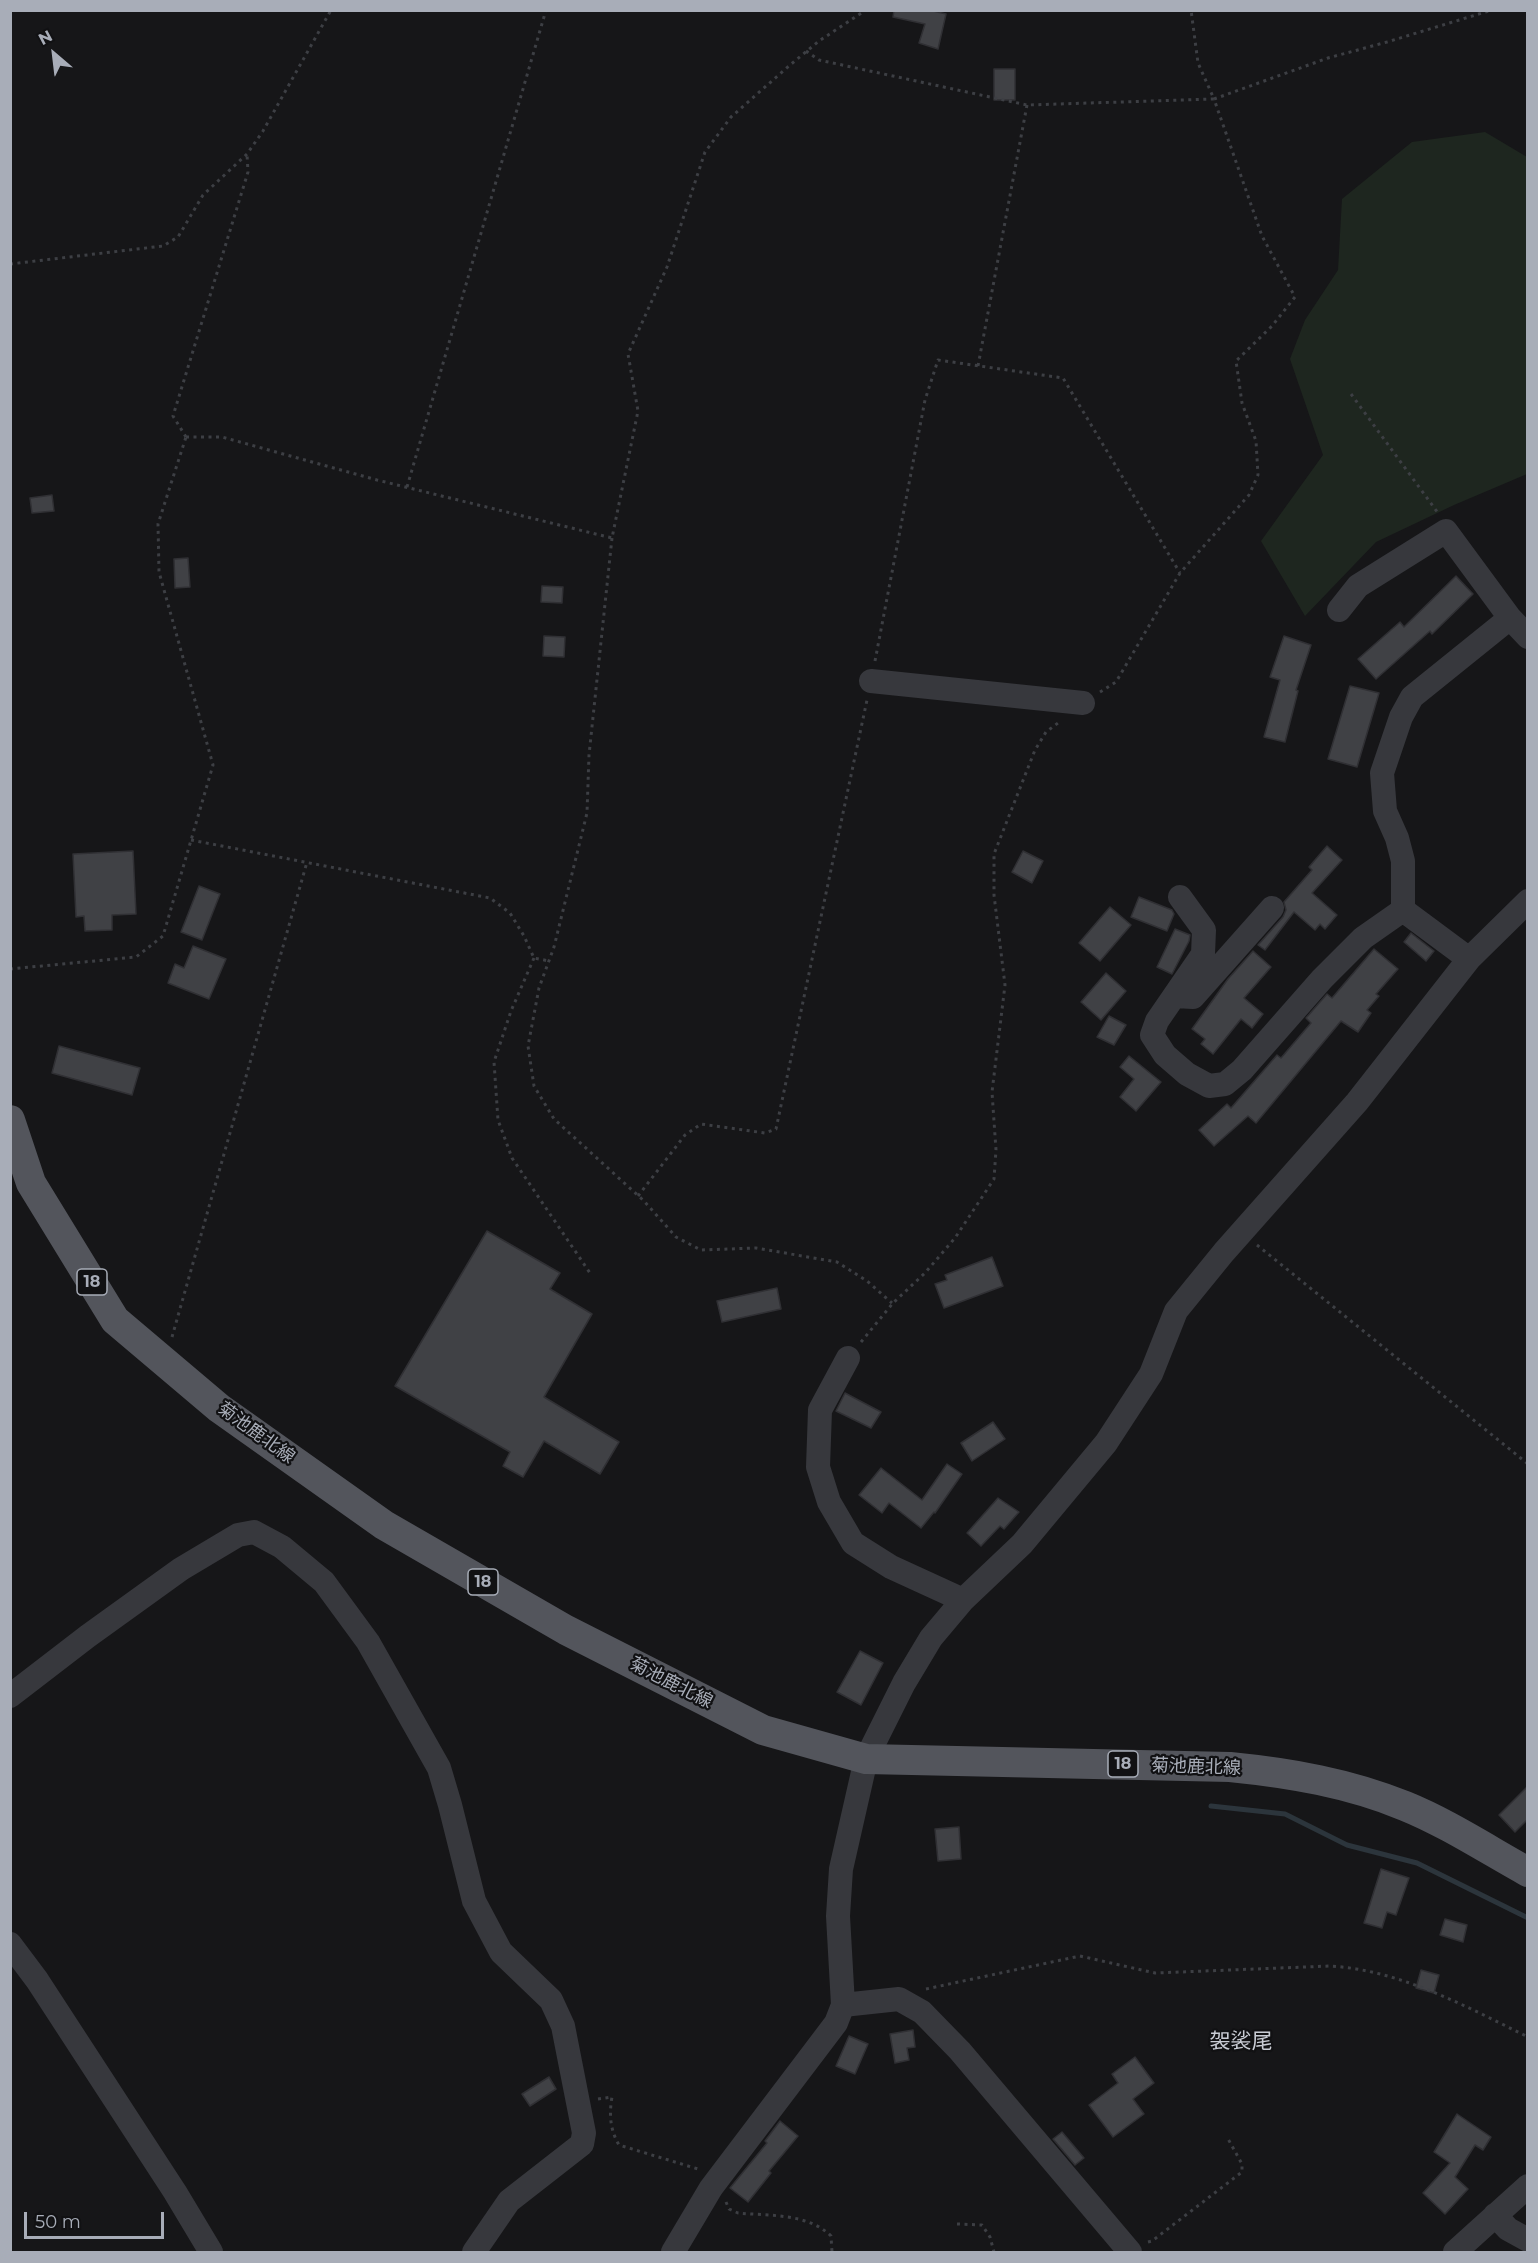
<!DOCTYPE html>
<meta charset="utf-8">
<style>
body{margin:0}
#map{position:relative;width:1538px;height:2263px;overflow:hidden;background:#161618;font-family:Montserrat,sans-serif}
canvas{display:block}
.frame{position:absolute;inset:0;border:12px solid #a8adb8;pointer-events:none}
.north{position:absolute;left:24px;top:24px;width:60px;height:60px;-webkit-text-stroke:4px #111113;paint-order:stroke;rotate:332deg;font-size:16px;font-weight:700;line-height:24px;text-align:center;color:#a8adb8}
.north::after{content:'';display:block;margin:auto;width:21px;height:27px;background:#a8adb8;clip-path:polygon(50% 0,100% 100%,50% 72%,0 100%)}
.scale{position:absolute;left:24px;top:2212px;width:140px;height:27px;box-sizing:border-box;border:3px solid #a8adb8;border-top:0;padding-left:8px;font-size:18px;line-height:21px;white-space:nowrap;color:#a8adb8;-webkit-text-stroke:4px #111113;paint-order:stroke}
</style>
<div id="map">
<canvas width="1538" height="2263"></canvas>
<div class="frame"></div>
<div class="north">N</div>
<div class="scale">50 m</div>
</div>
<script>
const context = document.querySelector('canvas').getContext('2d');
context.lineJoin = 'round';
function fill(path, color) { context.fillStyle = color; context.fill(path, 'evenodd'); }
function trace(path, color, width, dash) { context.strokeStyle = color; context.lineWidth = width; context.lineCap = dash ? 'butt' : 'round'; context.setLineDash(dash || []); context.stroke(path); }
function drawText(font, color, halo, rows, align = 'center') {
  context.font = font + ' Montserrat,"Noto Sans JP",sans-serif'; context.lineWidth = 4.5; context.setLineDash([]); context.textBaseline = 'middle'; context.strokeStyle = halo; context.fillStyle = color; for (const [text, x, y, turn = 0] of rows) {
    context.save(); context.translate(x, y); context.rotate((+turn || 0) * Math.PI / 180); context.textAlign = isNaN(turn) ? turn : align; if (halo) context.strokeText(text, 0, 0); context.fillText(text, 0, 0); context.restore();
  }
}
const green = new Path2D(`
 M1485 132 1527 157V474L1454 505 1376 542 1305 616 1261 541 1323 455 1290 359 1305 320 1338 270 1342 199 1412 142Z`);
const stream = new Path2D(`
 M1211 1806 1285 1814 1347 1845 1417 1863 1528 1918`);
const building = new Path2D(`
 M894 10H929L946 14 938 49 919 43 925 24 893 17Z
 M994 69H1015V100H994Z
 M52 495 54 511 32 513 30 498Z
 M188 558 190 587 175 588 174 559Z
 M1456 576 1473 594 1432 634 1430 631 1376 679 1358 659 1400 622 1404 627Z
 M542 586 563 587 562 603 541 602Z
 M544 636 565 637 564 657 543 656Z
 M1284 636 1311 645 1296 690 1298 691 1285 742 1264 737 1280 680 1270 677Z
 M1350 686 1379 693 1357 767 1328 759Z
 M1327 846 1342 860 1312 893 1337 915 1325 929 1320 924 1315 930 1294 912 1265 950 1258 945 1283 917 1286 910 1284 902 1312 870 1309 867Z
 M133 851 136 914 112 915V930L85 931 84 916 76 917 73 854Z
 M1023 851 1043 861 1032 883 1012 872Z
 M199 886 220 894 202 940 181 932Z
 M1139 897 1172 910 1174 914 1167 931 1131 917Z
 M1110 907 1131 925 1100 961 1079 943Z
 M1175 929 1190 935 1189 941 1172 974 1157 967Z
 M1411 933 1434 951 1426 961 1404 942Z
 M193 946 226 959 209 999 168 983 175 964 184 968Z
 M1374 949 1398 969 1376 994 1379 996 1367 1010 1371 1013 1358 1032 1341 1021 1256 1123 1248 1116 1214 1146 1199 1130 1227 1104 1231 1108 1277 1055 1281 1058 1311 1023 1306 1018 1327 994 1332 998Z
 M1253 951 1271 967 1244 998 1263 1014 1252 1028 1241 1019 1213 1054 1201 1044 1205 1039 1192 1029 1228 979Z
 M1106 973 1126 991 1101 1020 1081 1002Z
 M1109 1016 1126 1025 1114 1045 1097 1037Z
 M59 1046 140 1068 132 1095 52 1073Z
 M1129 1056 1161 1082 1136 1111 1120 1097 1134 1079 1120 1067Z
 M487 1231 560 1273 550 1289 592 1314 544 1397 619 1442 600 1474 544 1441 523 1477 503 1466 510 1452 395 1386Z
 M992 1257 1003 1286 944 1308 935 1284 947 1280 945 1275Z
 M777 1288 781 1309 722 1322 717 1301Z
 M845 1393 881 1412 871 1428 836 1411Z
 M993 1422 1005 1439 972 1461 961 1443Z
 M947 1464 962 1474 935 1513 934 1512 921 1528 889 1503 882 1513 859 1495 881 1468 922 1500Z
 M998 1498 1019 1512 1004 1529 1000 1526 981 1546 967 1533Z
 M860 1651 883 1663 861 1705 837 1692Z
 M1527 1787V1820L1515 1832 1499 1815Z
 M959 1827 961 1859 938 1861 935 1829Z
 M1381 1869 1409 1878 1396 1915 1387 1912 1382 1928 1364 1923Z
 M1445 1919 1467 1925 1463 1942 1440 1935Z
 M1421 1970 1439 1975 1434 1993 1416 1988Z
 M913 2030 915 2047 907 2048 909 2060 895 2063 890 2034Z
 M849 2036 868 2044 855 2074 836 2066Z
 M1135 2057 1154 2083 1133 2099 1144 2114 1113 2137 1089 2105 1118 2083 1112 2074Z
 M549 2077 556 2089 530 2106 522 2094Z
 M1457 2114 1491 2137 1483 2150 1475 2145 1455 2177 1468 2189 1445 2214 1423 2193 1450 2163 1434 2152Z
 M780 2121 798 2136 769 2171 771 2173 748 2202 730 2188 767 2143 765 2141Z
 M1062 2132 1084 2158 1075 2165 1053 2139Z`);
const path = new Path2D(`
 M806 51 819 60 1027 105 1214 99 1198 63 1191 10
 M10 264 163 246 178 237 203 195 247 154 263 131 331 10
 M978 366 1027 105
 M1351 394 1438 513
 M186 437H222L377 480 612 538 638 411 628 354 667 267 705 152 731 117 790 65 819 41 866 10
 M186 437 173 416 248 172 247 154
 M407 487 546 10
 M612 538 589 755 587 813 554 947 539 988 528 1046 534 1086 554 1119 644 1201 676 1237 701 1250 756 1248 837 1262 867 1281 892 1303
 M875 661 925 400 938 360 1063 378 1180 573
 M1100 692 1116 682 1180 573 1249 495 1258 475 1256 441 1242 403 1236 361 1272 326 1295 297 1262 236 1214 99 1328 58 1387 42 1492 10
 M191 840 490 898 510 913 524 936 534 958 549 961
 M534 958 511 1011 494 1062 498 1120 512 1158 590 1273
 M10 969 136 957 163 936 213 765 159 572 158 524 186 437
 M638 1196 685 1135 701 1124 765 1133 776 1129 867 700
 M1257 1245 1528 1464
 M172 1337 307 862
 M861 1342 893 1303 925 1273 955 1238 994 1179 996 1150 992 1092 1005 985 994 895V854L1035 750 1046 732 1058 723
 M926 1989 1080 1956 1155 1973 1330 1966C1400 1970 1465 2006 1528 2037
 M598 2099 612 2097C609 2114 610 2130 619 2145L698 2169
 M726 2202 729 2209 738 2213C769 2216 808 2213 831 2236L832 2252
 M957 2224 982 2225 990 2237 994 2252
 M1148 2242 1152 2241 1242 2172V2164L1227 2137`);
const minor = new Path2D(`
 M1339 610 1358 586 1446 531 1510 618
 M871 681 1083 703
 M1180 897 1204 930 1203 954 1157 1021 1152 1035 1165 1055 1187 1074 1209 1086 1225 1084 1242 1070 1322 979 1363 938 1403 910
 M1403 910V861L1397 838 1385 811 1382 773 1401 717 1412 697 1510 618 1528 637
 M1403 910 1469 959
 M1175 996 1193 997 1272 908
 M848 1358 820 1410 818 1467 829 1502 853 1543 891 1567 963 1600
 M10 1696 88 1636 181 1569 238 1535 254 1532 282 1547 324 1582 368 1642 439 1768 450 1805 474 1901 501 1952 551 2000 563 2026 584 2133 582 2144 509 2201 474 2252
 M10 1944 37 1980 175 2192 211 2252
 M843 2005 899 1999 922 2012 960 2051 1130 2252
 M1495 2215 1508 2229 1528 2240
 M673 2252 711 2188 836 2023 843 2005 838 1916 841 1869 866 1759 904 1683 931 1638 963 1600 1022 1544 1106 1443 1151 1374 1176 1311 1224 1252 1357 1102 1469 959 1528 901
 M1455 2252 1528 2186`);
const major = new Path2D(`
 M10 1120 31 1183 115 1320 219 1408 384 1525 566 1630 763 1730 866 1759 1230 1767C1290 1773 1349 1783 1405 1806 1447 1823 1488 1850 1528 1872`);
const shields = [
 [92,1282,30],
 [483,1582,30],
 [1123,1764,30]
];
const shieldNames = [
 ["18",92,1282],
 ["18",483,1582],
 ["18",1123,1764]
];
const streetNames = [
 ["菊池鹿北線",256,1433,36],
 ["菊池鹿北線",671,1683,27],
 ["菊池鹿北線",1196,1767,2]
];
const quarterNames = [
 ["袈裟尾",1241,2042]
];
fill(green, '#1e261f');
trace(stream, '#2c353c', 5);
fill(building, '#404145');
trace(building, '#303034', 1.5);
trace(path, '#3d3f44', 3, [3, 4.5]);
trace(minor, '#37383d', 24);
trace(major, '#53555c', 30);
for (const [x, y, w] of shields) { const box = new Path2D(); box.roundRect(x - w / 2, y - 13, w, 26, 4.5); context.fillStyle = '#111113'; context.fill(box); trace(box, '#a8adb8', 1.5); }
drawText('bold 16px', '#a8adb8', null, shieldNames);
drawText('18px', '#a8adb8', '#111113', streetNames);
drawText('21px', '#c9ccd4', '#111113', quarterNames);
</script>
